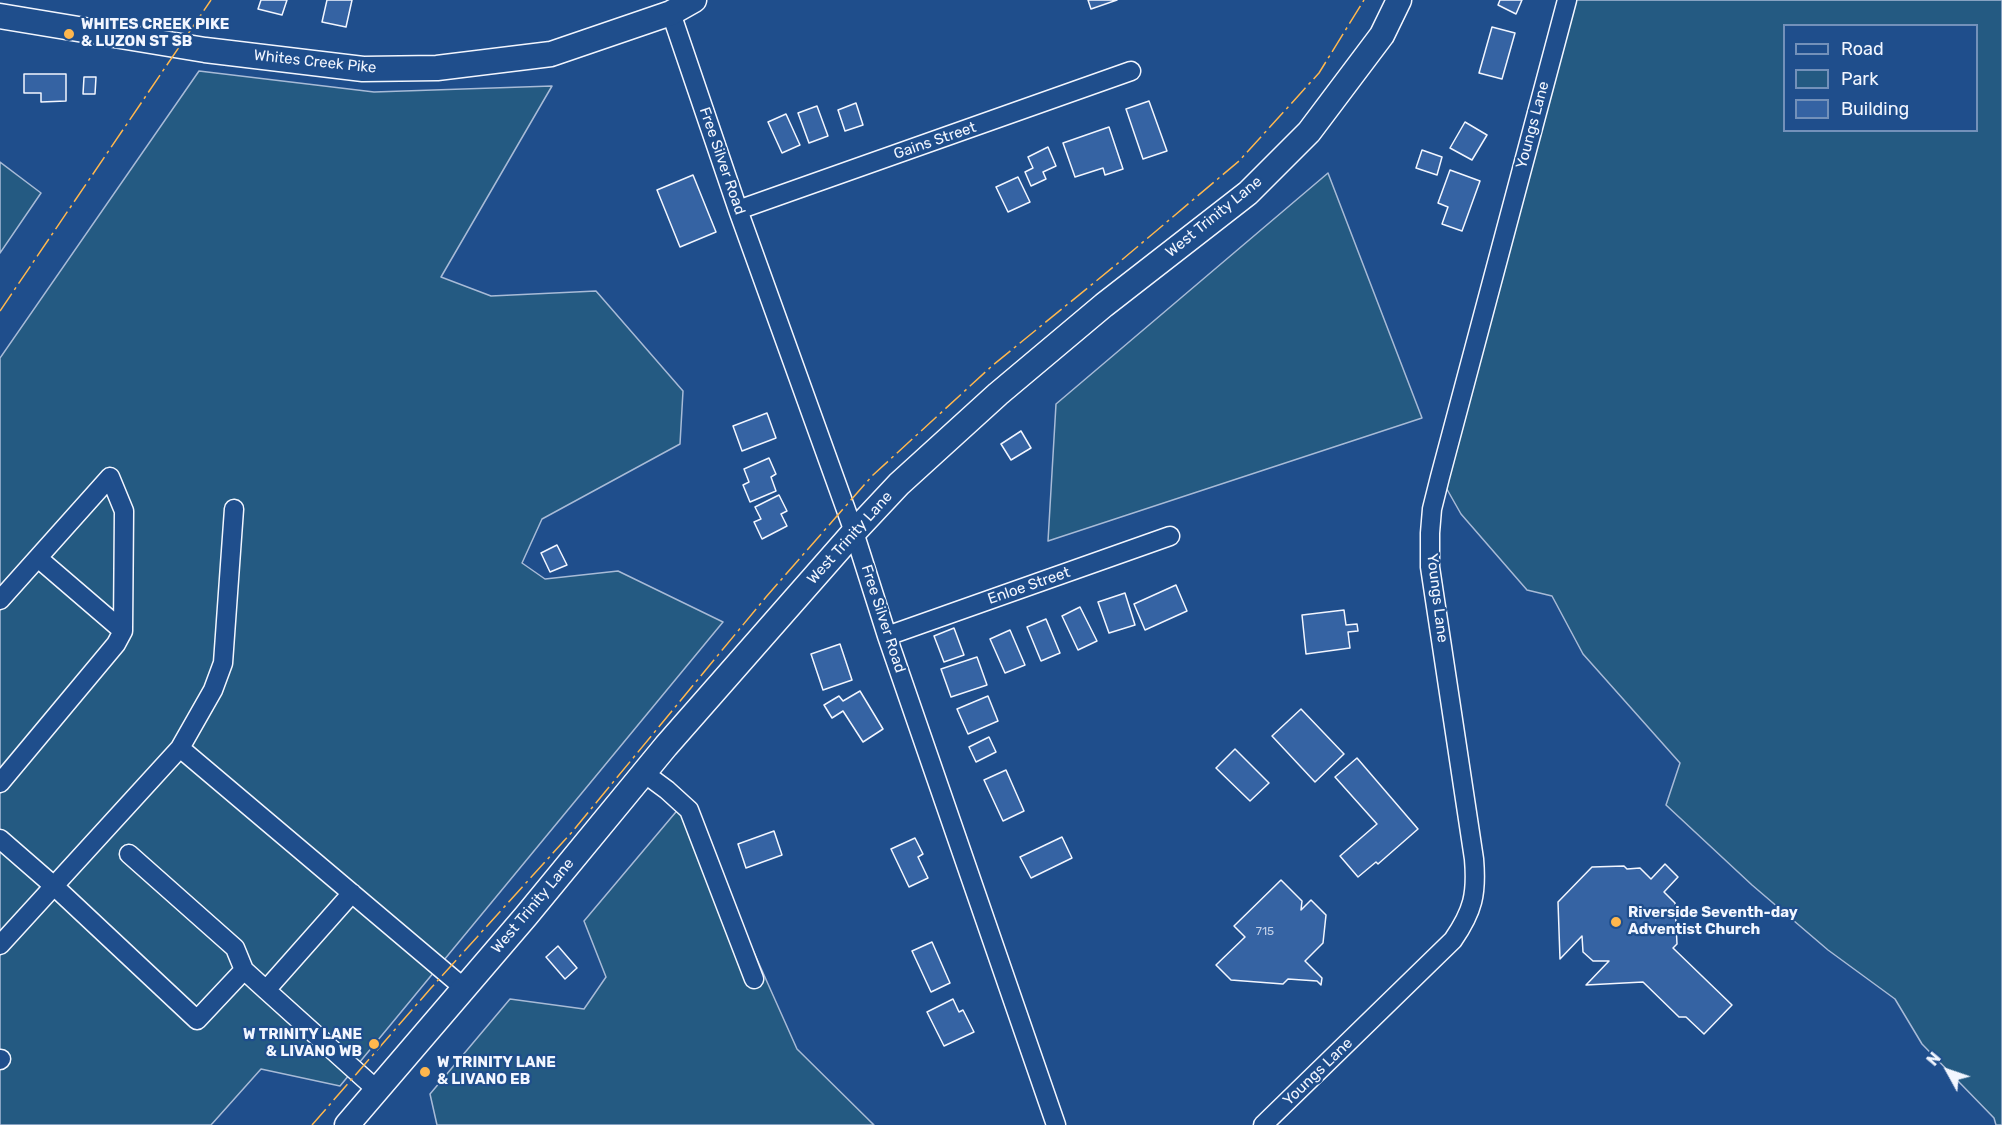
<!DOCTYPE html>
<style>
body{margin:0}
#map{position:relative;width:2002px;height:1125px;overflow:hidden;background:#1f4e8c;font-family:Rubik,sans-serif}
canvas{display:block}
.legend{position:absolute;left:1783px;top:24px;width:195px;height:108px;box-sizing:border-box;background:#1f4e8c;border:2px solid #7391ba;margin:0;padding:8px 10px;list-style:none;font-size:18px;color:#f2f6ff}
.legend li{display:flex;align-items:center;gap:12px;height:30px}
.legend b{width:30px;border:2px solid #7391ba}
.north{position:absolute;left:1918px;top:1041px;width:60px;height:60px;-webkit-text-stroke:4px #1f4e8c;paint-order:stroke;rotate:310deg;font-size:16px;font-weight:700;line-height:24px;text-align:center;color:#f2f6ff}
.north::after{content:'';display:block;margin:auto;width:21px;height:27px;background:#f2f6ff;clip-path:polygon(50% 0,100% 100%,50% 72%,0 100%)}
</style>
<div id="map">
<canvas width="2002" height="1125"></canvas>
<ul class="legend">
<li><b style="height:8px;background:#1f4e8c"></b>Road</li>
<li><b style="height:16px;background:#245a82"></b>Park</li>
<li><b style="height:16px;background:#3563a3"></b>Building</li>
</ul>
<div class="north">N</div>
</div>
<script>
const context = document.querySelector('canvas').getContext('2d');
context.lineJoin = 'round';
function fill(path, color) { context.fillStyle = color; context.fill(path, 'evenodd'); }
function trace(path, color, width, dash) { context.strokeStyle = color; context.lineWidth = width; context.lineCap = dash ? 'butt' : 'round'; context.setLineDash(dash || []); context.stroke(path); }
function drawText(font, color, halo, rows, align = 'center') {
  context.font = font + ' Rubik,sans-serif'; context.lineWidth = 4.5; context.setLineDash([]); context.textBaseline = 'middle'; context.strokeStyle = halo; context.fillStyle = color; for (const [text, x, y, turn = 0] of rows) {
    context.save(); context.translate(x, y); context.rotate((+turn || 0) * Math.PI / 180); context.textAlign = isNaN(turn) ? turn : align; if (halo) context.strokeText(text, 0, 0); context.fillText(text, 0, 0); context.restore();
  }
}
const green = new Path2D(`
 M1568 0H2002V1125H1996L1994 1118 1922 1044 1895 999 1828 950 1752 885 1666 805 1680 763 1583 654 1552 596 1527 590 1461 514 1440 477ZM1784 26H1976V130H1784Z
 M199 71 374 92 552 86 441 277 491 296 596 291 683 391 680 444 542 519 522 563 545 579 618 571 723 622 340 1086 261 1069 211 1125H0V358Z
 M0 162 41 193 0 253Z
 M1328 173 1422 418 1048 541 1056 404Z
 M686 800 797 1049 874 1125H437L430 1094 510 999 584 1009 606 977 584 921Z`);
const building = new Path2D(`
 M261 0H287L282 15 258 9Z
 M327 0H352L346 27 322 22Z
 M1088 0H1117L1091 9Z
 M1500 0H1522L1516 14 1498 5Z
 M1492 27 1515 33 1502 79 1479 73Z
 M24 74H66V101L41 102V93H24Z
 M84 77H96L95 94H83Z
 M1149 101 1167 151 1143 159 1126 109Z
 M856 103 863 125 845 131 838 110Z
 M817 106 828 136 809 143 798 113Z
 M786 114 800 145 782 153 768 122Z
 M1465 122 1487 135 1472 160 1450 148Z
 M1109 127 1123 169 1105 175 1103 168 1075 177 1063 143Z
 M1048 147 1056 166 1043 172 1046 179 1031 186 1025 172 1033 168 1028 157Z
 M1422 150 1442 157 1437 175 1416 168Z
 M1450 170 1480 181 1462 231 1442 224 1448 207 1438 203Z
 M693 175 716 232 680 247 657 190Z
 M1018 177 1030 202 1008 212 996 187Z
 M767 413 776 438 742 451 733 426Z
 M1021 431 1031 448 1011 460 1001 444Z
 M769 458 776 474 771 477 776 491 750 502 743 485 749 482 744 469Z
 M779 495 787 511 781 514 787 526 762 539 754 522 761 519 755 507Z
 M557 545 567 565 550 572 541 553Z
 M1176 585 1187 611 1145 630 1134 604Z
 M1125 593 1135 625 1109 633 1098 602Z
 M1080 607 1097 641 1078 650 1062 616Z
 M1344 610 1346 625 1357 624 1358 631 1348 632 1350 648 1306 654 1302 615Z
 M1046 619 1060 653 1041 661 1027 627Z
 M954 628 964 655 944 662 934 636Z
 M1010 630 1025 665 1005 673 990 639Z
 M840 644 852 680 823 690 811 654Z
 M977 657 987 685 951 697 941 669Z
 M860 691 883 729 863 742 843 711 832 718 824 705 839 696 843 701Z
 M988 696 998 721 968 734 957 709Z
 M1301 709 1344 754 1315 782 1272 736Z
 M989 737 996 752 976 762 969 747Z
 M1235 749 1269 783 1250 801 1216 768Z
 M1357 758 1418 829 1378 864 1376 862 1358 877 1340 856 1377 824 1335 777Z
 M1006 770 1024 811 1003 821 984 780Z
 M774 831 782 855 746 868 738 844Z
 M1062 837 1072 858 1031 878 1020 857Z
 M915 838 923 854 918 857 928 878 909 887 891 849Z
 M1665 864 1678 877 1664 892 1675 903 1677 944 1673 948 1732 1005 1704 1034 1686 1017H1679L1643 982 1586 985 1609 961H1593L1583 952 1582 936 1560 959 1558 902 1592 867 1624 866 1627 869 1640 868 1651 879Z
 M1281 880 1302 901 1301 910 1311 900 1326 915 1323 943 1305 961 1322 978 1321 985 1317 981 1288 979 1283 984 1231 980 1216 965 1245 937 1234 926Z
 M932 942 950 983 931 992 912 951Z
 M558 946 577 968 565 979 546 957Z
 M953 999 959 1012 963 1010 974 1032 944 1046 927 1012Z`);
const minor = new Path2D(`
 M671 13 738 210 854 532 887 636 1056 1125
 M738 210 1131 71
 M38 558 123 631
 M0 600 110 477 124 511 123 631 116 644 0 783
 M887 636 1170 536
 M180 748 213 690 223 663 234 509
 M644 773 667 790 689 810 754 979
 M0 839 54 886 197 1020 244 970 235 948 129 854
 M0 945 180 748 464 988
 M244 970 266 990 352 893
 M266 990 377 1090
 M0 1060 1 1059
 M1263 1125 1453 940C1473 911 1477 894 1474 859L1430 567V533L1432 509 1440 477 1567 0`);
const major = new Path2D(`
 M0 16 205 50 363 69 437 68 551 54 671 13 694 0
 M347 1125 526 916 666 746 854 532 899 484 998 394 1104 305 1248 193 1309 132 1382 35 1399 0`);
const power = new Path2D(`
 M0 311 211 0
 M312 1125 431 988 572 832 766 597 872 476 993 365 1117 264 1239 161 1319 73 1364 0`);
const markers = [
 [69,34,6,"#ffb74d"],
 [1616,922,6,"#ffb74d"],
 [374,1044,6,"#ffb74d"],
 [425,1072,6,"#ffb74d"]
];
const numberNames = [
 ["715",1265,932]
];
const poiNames = [
 ["WHITES CREEK PIKE",81,25],
 ["& LUZON ST SB",81,42],
 ["Riverside Seventh-day",1628,913],
 ["Adventist Church",1628,930],
 ["W TRINITY LANE",362,1035,"right"],
 ["& LIVANO WB",362,1052,"right"],
 ["W TRINITY LANE",437,1063],
 ["& LIVANO EB",437,1080]
];
const streetNames = [
 ["Whites Creek Pike",315,62,6],
 ["Youngs Lane",1533,125,-75],
 ["Gains Street",935,141,-19],
 ["Free Silver Road",722,161,71],
 ["West Trinity Lane",1214,217,-39],
 ["West Trinity Lane",850,538,-48],
 ["Enloe Street",1029,586,-19],
 ["Youngs Lane",1437,598,83],
 ["Free Silver Road",883,619,72],
 ["West Trinity Lane",533,906,-50],
 ["Youngs Lane",1318,1072,-44]
];
fill(green, '#245a82');
trace(green, '#a8bbd7', 1.5);
fill(building, '#3563a3');
trace(building, '#f2f6ff', 1.5);
trace(minor, '#f2f6ff', 21);
trace(major, '#f2f6ff', 27);
trace(minor, '#1f4e8c', 18);
trace(major, '#1f4e8c', 24);
trace(power, '#ffb74d', 1.5, [21, 4.5, 3, 4.5]);
for (const [x, y, r, color] of markers) { const dot = new Path2D(); dot.arc(x, y, r, 0, 2 * Math.PI); context.fillStyle = color; context.fill(dot); trace(dot, '#1f4e8c', 2); }
drawText('12px', '#c3d1e8', null, numberNames);
drawText('bold 15px', '#f2f6ff', '#1f4e8c', poiNames, 'left');
drawText('15px', '#f2f6ff', '#1f4e8c', streetNames);
</script>
